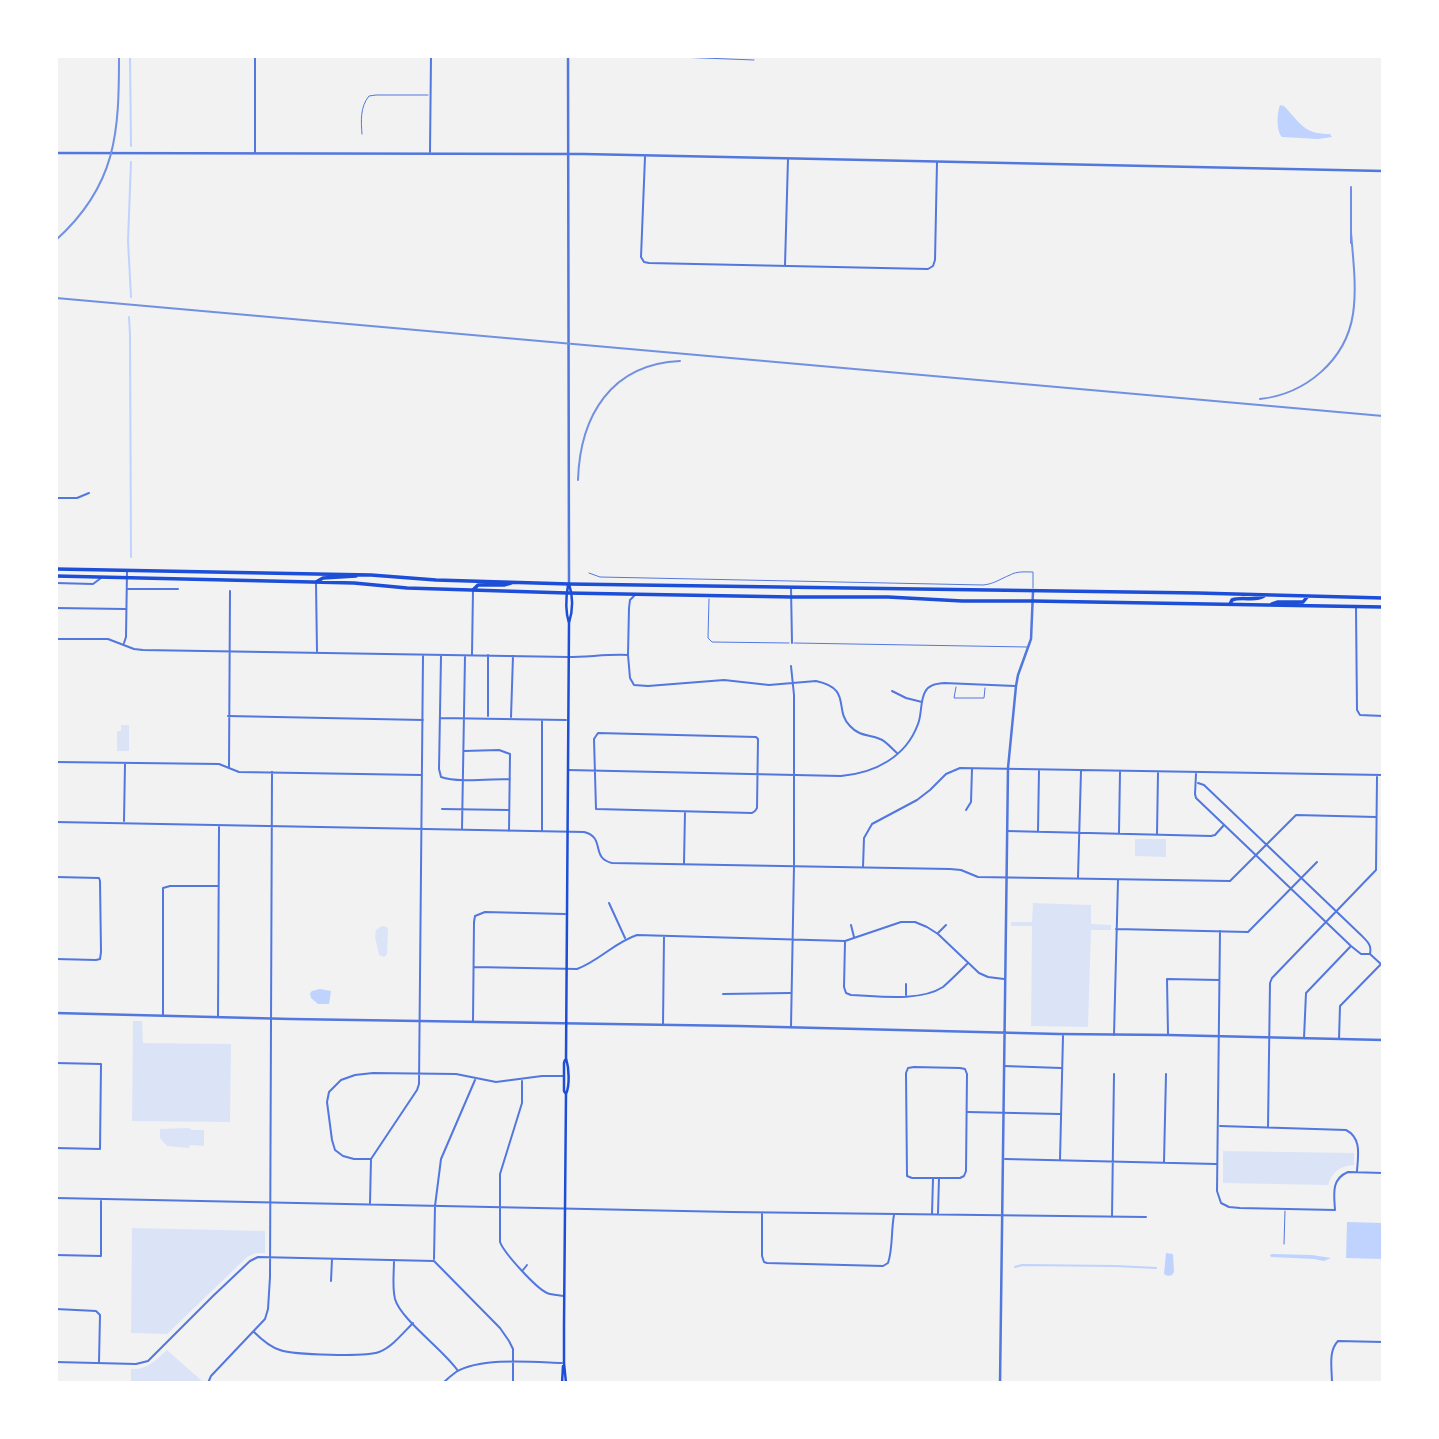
<!DOCTYPE html>
<style>
body{margin:0}
#map{position:relative;width:1439px;height:1439px;overflow:hidden;background:#f2f2f2;font-family:"Source Sans 3",sans-serif}
canvas{display:block}
.frame{position:absolute;inset:0;border:58px solid #fff;pointer-events:none}
</style>
<div id="map">
<canvas width="1439" height="1439"></canvas>
<div class="frame"></div>
</div>
<script>
const context = document.querySelector('canvas').getContext('2d');
context.lineJoin = 'round';
function fill(path, color) { context.fillStyle = color; context.fill(path, 'evenodd'); }
function trace(path, color, width, dash) { context.strokeStyle = color; context.lineWidth = width; context.lineCap = dash ? 'butt' : 'round'; context.setLineDash(dash || []); context.stroke(path); }
const green = new Path2D(`
 M121 725H129V751H117V731H121Z
 M1135 839H1166V857L1135 856Z
 M1033 903 1091 905V924L1111 925V930H1091L1088 1027 1031 1026 1032 926H1011V922H1032Z
 M382 926 387 927 388 930 387 954 384 957 379 955 375 937 376 930Z
 M133 1021H142L143 1043 231 1044 230 1122 132 1121Z
 M189 1128 192 1130H204V1146L191 1145 188 1148 167 1146 160 1138V1129Z
 M1223 1151 1354 1153V1165C1340 1166 1332 1172 1328 1185L1223 1183Z
 M132 1228 265 1231V1253H256L247 1257 167 1334 131 1333Z
 M167 1350 202 1381 201 1383H131V1369C147 1370 156 1360 167 1350Z`);
const water = new Path2D(`
 M1280 105 1284 106C1301 124 1304 134 1330 134L1332 137 1318 139 1282 137C1276 131 1277 113 1280 105Z
 M320 989 331 991 329 1004H318L311 998 310 993 312 991Z
 M1347 1222 1383 1223V1259L1346 1258Z
 M1166 1253 1173 1254 1174 1272 1172 1275 1168 1276 1164 1274Z
 M1272 1254 1312 1255 1331 1258 1324 1261 1314 1259 1271 1257 1270 1255Z`);
const stream = new Path2D(`
 M130 56 131 146
 M131 297 128 241 131 162
 M129 317 130 335 131 557
 M1015 1267 1022 1265 1116 1266 1156 1268`);
const service = new Path2D(`
 M652 56 754 60
 M362 134C361 121 360 107 369 96L376 95H428
 M589 573 600 577 983 585C994 584 1000 579 1010 575 1017 571 1025 572 1033 572V588
 M709 599 708 638 712 642 789 643
 M794 643 1027 647
 M956 687 954 698H984L985 688
 M1284 1244 1285 1211`);
const minor = new Path2D(`
 M255 56V153
 M430 152 431 56
 M645 157 641 257 644 262 649 263 928 269 933 266 935 260 937 162
 M785 265 788 159
 M56 498H77L89 493
 M56 583 93 584 101 578
 M316 583 317 651
 M791 588 792 643
 M128 589H178
 M634 596 630 600 629 608 628 655 630 678 634 685 648 686 724 680 769 685 816 681C853 689 833 709 850 726 860 737 869 734 880 739 886 741 892 749 897 753
 M56 608 125 609
 M1356 608 1357 710 1360 715 1383 716
 M56 639H108L134 649 143 650 568 657C588 657 608 654 628 655
 M124 643 126 637 127 572
 M472 654 473 590
 M441 656 439 769 441 777C457 783 491 779 510 779
 M892 691 906 698 922 702
 M228 716 423 720
 M488 716V655
 M511 717 513 656
 M440 718 566 720
 M542 720V830
 M598 733 756 737 758 739 757 808 755 811 752 813 596 809 594 739Z
 M464 751 499 750 510 754 509 831
 M56 762 219 764 239 772 421 775
 M229 768 230 591
 M568 770 841 776C875 773 906 757 918 724 922 714 920 701 925 692 929 684 937 684 944 683L1015 686
 M1196 774 1195 794 1196 798 1351 946 1361 954H1370L1383 966
 M1198 783 1204 785 1361 935C1367 941 1372 945 1370 954
 M442 809 508 810
 M966 810 971 802 972 769
 M124 821 125 764
 M56 822 584 832C606 837 590 858 612 863L950 869 961 870 978 877 1230 881 1296 815 1376 817
 M462 829 465 656
 M1007 831 1211 836 1215 835 1224 825
 M1038 831 1039 770
 M1119 833 1120 772
 M1157 834 1158 773
 M684 863 685 812
 M863 867 864 838 872 824 917 800 930 790 946 774 960 768 1383 775
 M56 877 99 878 100 881 101 952 100 959 96 960 56 959
 M1078 877 1081 771
 M609 903 625 938
 M851 925 854 937
 M1116 929 1248 932 1317 862
 M1220 931 1217 1191 1221 1203 1229 1207 1240 1208 1335 1210C1334 1194 1331 1179 1348 1172L1383 1173
 M938 933 946 925
 M845 942 844 987 846 993 851 995C877 996 920 1002 943 987 951 980 959 972 967 964
 M474 967 577 969C599 961 615 942 637 935L845 941 901 922H915L927 927 938 934 979 973 988 977 1004 979
 M906 984V995
 M723 994 790 993
 M163 1016V888L170 886H218
 M218 1017 219 827
 M473 1021 474 922 475 916 485 912 565 914
 M663 1025 664 936
 M791 1026 794 866V695L791 666
 M1168 1034 1167 979 1219 980
 M1114 1035 1118 880
 M1304 1038 1306 993 1350 947
 M1339 1039 1340 1006 1383 962
 M56 1063 101 1064 100 1149 56 1148
 M1004 1066 1061 1068
 M914 1067 960 1068 965 1069 967 1074 966 1171 964 1176 960 1178H912L907 1176 906 1073 908 1068Z
 M522 1081V1103L500 1174V1242C504 1253 536 1288 547 1293 552 1295 558 1295 564 1296
 M968 1112 1060 1114
 M1220 1126 1346 1130C1362 1138 1358 1156 1357 1171
 M1268 1127 1270 983 1272 978 1376 870 1377 777
 M370 1159H354L343 1156 335 1150 332 1140 327 1102 329 1092 341 1080 355 1075 373 1073 456 1074 496 1082 542 1076H563
 M1005 1159 1216 1164
 M1060 1159 1063 1036
 M1164 1162 1166 1074
 M56 1198 731 1212 1146 1217
 M370 1203 371 1159 417 1090 419 1084 423 656
 M938 1213 939 1178
 M762 1214V1256L764 1262 767 1263 883 1266 888 1263C893 1249 891 1230 894 1215
 M932 1214 933 1179
 M1112 1217 1114 1074
 M56 1255 101 1256V1201
 M434 1259 435 1206 441 1159 475 1080
 M394 1260C394 1273 392 1287 395 1299 401 1320 444 1350 458 1371
 M523 1270 527 1265
 M331 1281 332 1259
 M56 1309 96 1311 100 1315 99 1362
 M254 1332C261 1339 270 1347 280 1350 294 1355 366 1357 379 1352 392 1347 403 1333 413 1323
 M56 1362 136 1364 148 1361 213 1296 250 1261 258 1257 434 1261 500 1328 509 1341 513 1349V1383
 M208 1383 211 1376 265 1319 268 1309 270 1277 272 772
 M443 1383C447 1379 452 1375 456 1372 481 1357 533 1362 562 1363
 M1332 1383C1332 1369 1328 1351 1338 1341L1383 1342`);
const tertiary = new Path2D(`
 M568 56 569 584
 M56 153 584 154 1383 171
 M56 1013 291 1019 739 1026 1059 1034 1168 1035 1383 1040
 M1000 1383 1008 768 1016 686 1018 675 1031 639 1033 592`);
const secondary = new Path2D(`
 M568 585C566 597 565 611 569 623
 M565 1060 564 1063V1091L566 1094
 M562 1383 563 1366
 M566 1383 564 1363V1324L566 1094C570 1085 569 1068 566 1058L569 623C573 610 573 596 569 584`);
const primary = new Path2D(`
 M56 569 316 574 371 575 436 580 569 584 1198 593 1383 598
 M56 576 354 583 407 588 567 593 792 597H888L962 601H1033L1383 607
 M316 582 323 578 356 576
 M473 590 478 585H504L511 583
 M1230 604 1232 600C1243 596 1255 602 1264 596
 M1272 604 1278 602H1303L1308 596`);
const rail = new Path2D(`
 M1351 187V243
 M56 240C117 185 119 132 119 56
 M56 298 1383 416
 M1260 399C1306 394 1346 360 1353 314 1357 287 1353 259 1351 232
 M578 480C580 416 611 364 680 361`);
fill(green, '#dbe4f7');
fill(water, '#bfd3fe');
trace(stream, '#bfd3fe', 2);
trace(service, '#5277de', 1);
trace(minor, '#5277de', 2);
trace(tertiary, '#5277de', 2.5);
trace(secondary, '#1d4ed8', 2.5);
trace(primary, '#1d4ed8', 3.5);
trace(rail, '#7290e2', 2);
</script>
